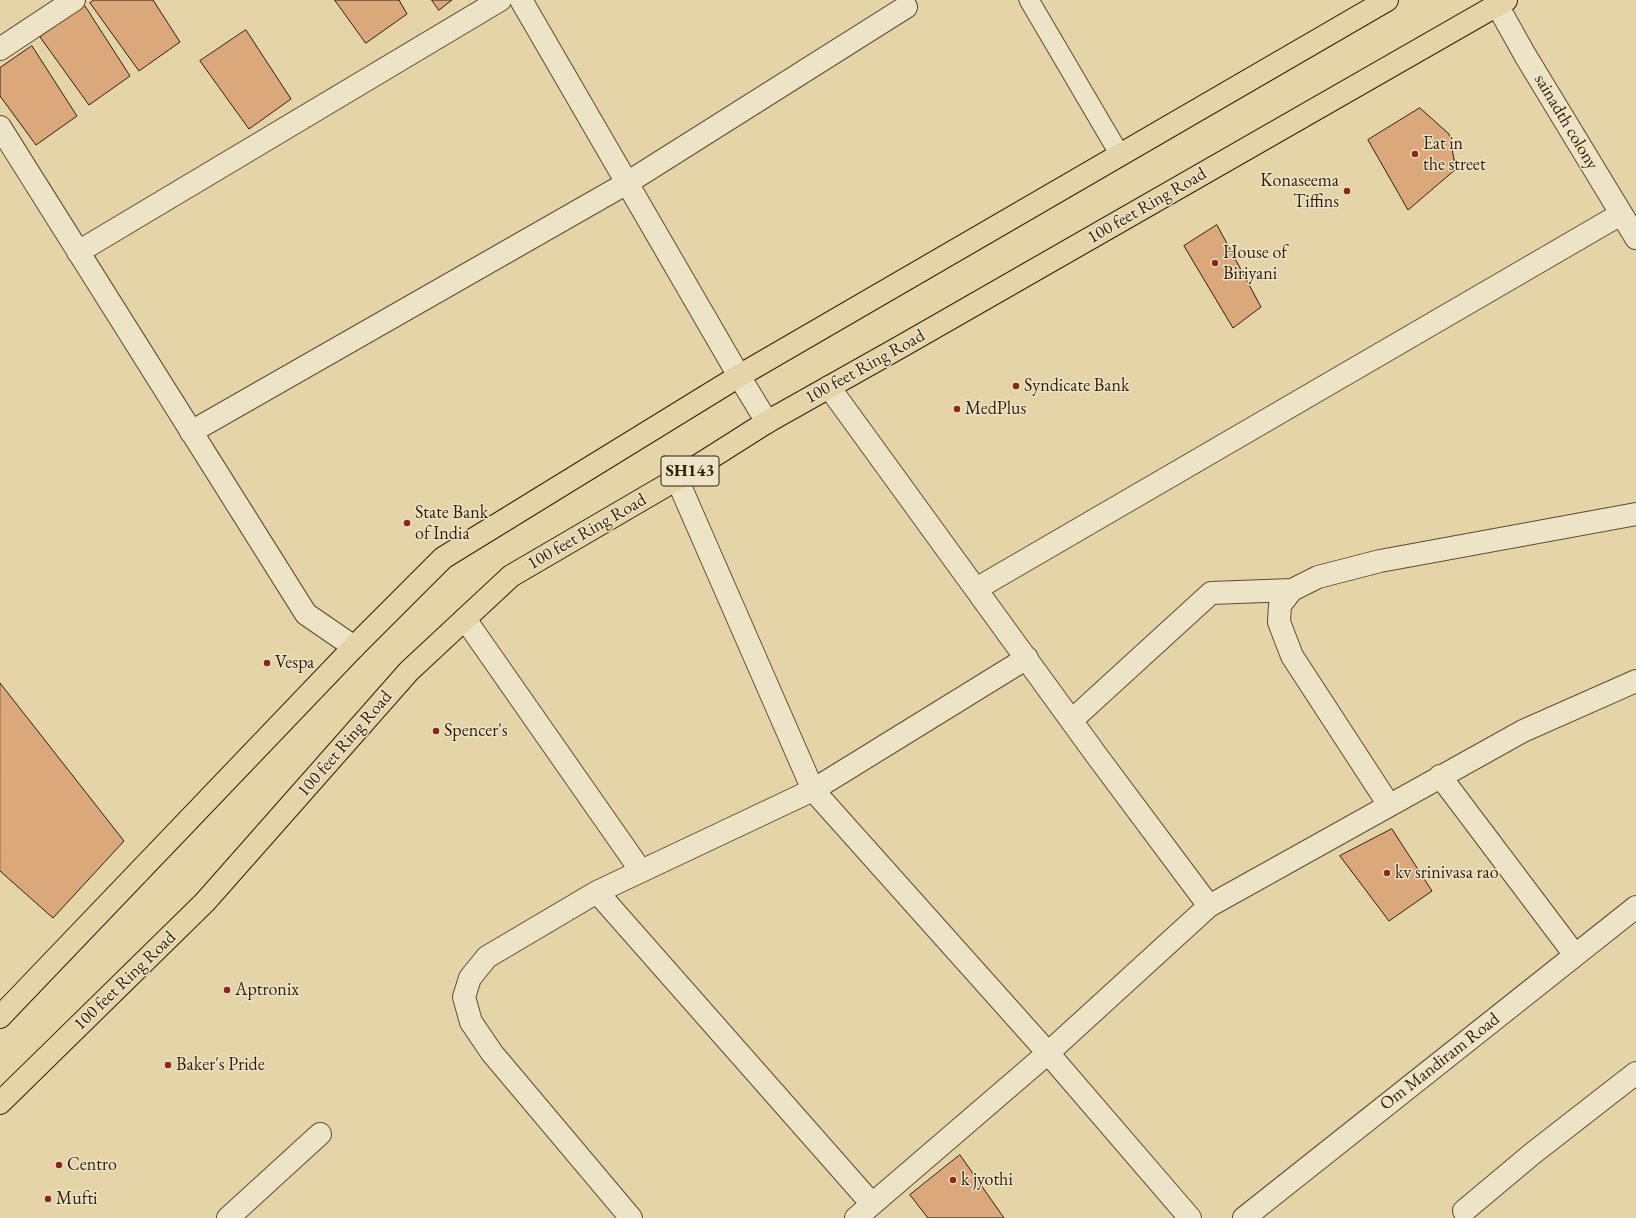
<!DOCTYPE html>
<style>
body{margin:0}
canvas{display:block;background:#e4d4a8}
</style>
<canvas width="1636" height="1218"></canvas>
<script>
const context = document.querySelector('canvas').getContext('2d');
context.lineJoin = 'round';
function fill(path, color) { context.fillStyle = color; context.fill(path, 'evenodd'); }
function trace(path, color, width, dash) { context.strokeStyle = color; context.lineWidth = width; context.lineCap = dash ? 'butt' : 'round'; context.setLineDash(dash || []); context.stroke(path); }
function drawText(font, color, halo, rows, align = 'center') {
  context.font = font + ' "EB Garamond",serif'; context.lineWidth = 3; context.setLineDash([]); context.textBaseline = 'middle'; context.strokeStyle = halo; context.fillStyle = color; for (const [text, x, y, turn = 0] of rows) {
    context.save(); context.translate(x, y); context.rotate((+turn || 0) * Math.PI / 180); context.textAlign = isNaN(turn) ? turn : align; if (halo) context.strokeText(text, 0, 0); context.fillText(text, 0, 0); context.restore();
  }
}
const building = new Path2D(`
 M94 0H153L180 42 139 71 90 3Z
 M335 0H399L407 14 366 43Z
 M432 0H452L439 10Z
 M85 6 130 76 89 105 40 37Z
 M246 30 291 99 249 129 200 61Z
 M32 46 77 116 36 145 0 96V68Z
 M1420 108 1449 134 1456 169 1408 210 1368 140Z
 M1217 225 1261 307 1233 328 1184 246Z
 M0 683 124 841 53 918 0 871Z
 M1392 829 1432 891 1389 921 1340 856Z
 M960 1155 1004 1218H928L910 1195Z`);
const lane = new Path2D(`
 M1029 0 1120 155`);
const street = new Path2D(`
 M521 0 739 376 767 422
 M1497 5 1525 55 1636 238
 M0 49 74 0
 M0 127 306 614 354 647
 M78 252 500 0
 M829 387 1097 756 1209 906
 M191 432 627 183 906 7
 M677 479 813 790 1048 1053 1190 1218
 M976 589 1621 214
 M465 619 641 871
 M1072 720 1211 593 1292 590
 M1440 776 1575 955
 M1389 805 1292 656 1279 622 1280 605 1292 590 1318 577 1380 561 1636 514
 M597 892 872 1204
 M1464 1211 1532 1154 1636 1073
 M228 1218 320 1134
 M631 1218 492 1053 471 1022 464 997 470 978 487 957 597 892 813 790 1027 658
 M856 1218 1048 1053 1209 906 1523 731 1636 681
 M1244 1218 1636 907`);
const primary = new Path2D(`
 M0 1017 354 647 443 558 739 376 1387 0
 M0 1103 205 902 409 671 511 576 677 479 767 422 902 346 1506 0`);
const markers = [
 [1415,154,4,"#8f2418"],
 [1347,191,4,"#8f2418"],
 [1215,263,4,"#8f2418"],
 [1016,386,4,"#8f2418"],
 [957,409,4,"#8f2418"],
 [407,523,4,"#8f2418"],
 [267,663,4,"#8f2418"],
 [436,731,4,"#8f2418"],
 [1387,873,4,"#8f2418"],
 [227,990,4,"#8f2418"],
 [168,1065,4,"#8f2418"],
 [59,1165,4,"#8f2418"],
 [953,1180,4,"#8f2418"],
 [48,1199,4,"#8f2418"]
];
const shields = [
 [690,471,58]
];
const shieldNames = [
 ["SH143",690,471]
];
const streetNames = [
 ["sainadth colony",1566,122,59],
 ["100 feet Ring Road",1147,206,-30],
 ["100 feet Ring Road",865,367,-29],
 ["100 feet Ring Road",587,532,-30],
 ["100 feet Ring Road",345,744,-49],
 ["100 feet Ring Road",125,981,-44],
 ["Om Mandiram Road",1440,1062,-38]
];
const poiNames = [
 ["Eat in",1423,144],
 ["the street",1423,165],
 ["Konaseema",1339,181,"right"],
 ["Tiffins",1339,202,"right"],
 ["House of",1223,253],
 ["Biriyani",1223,274],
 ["Syndicate Bank",1024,386],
 ["MedPlus",965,409],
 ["State Bank",415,513],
 ["of India",415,534],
 ["Vespa",275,663],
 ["Spencer's",444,731],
 ["kv srinivasa rao",1395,873],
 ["Aptronix",235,990],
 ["Baker's Pride",176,1065],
 ["Centro",67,1165],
 ["k jyothi",961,1180],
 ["Mufti",56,1199]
];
fill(building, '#dba87b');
trace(building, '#331d08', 1);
trace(lane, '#5f4b30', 21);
trace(street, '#5f4b30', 24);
trace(primary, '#331d08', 24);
trace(lane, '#ede3c6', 19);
trace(street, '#ede3c6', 22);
trace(primary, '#e4d4a8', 22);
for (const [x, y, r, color] of markers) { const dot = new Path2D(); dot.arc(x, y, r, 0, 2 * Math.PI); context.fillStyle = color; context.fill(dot); trace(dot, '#ede3c6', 1.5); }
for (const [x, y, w] of shields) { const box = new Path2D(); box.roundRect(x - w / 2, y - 15, w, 30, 3); context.fillStyle = '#ede3c6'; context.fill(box); trace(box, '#331d08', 1); }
drawText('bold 17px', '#331d08', null, shieldNames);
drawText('18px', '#331d08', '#ede3c6', streetNames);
drawText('18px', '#331d08', '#ede3c6', poiNames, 'left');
</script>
